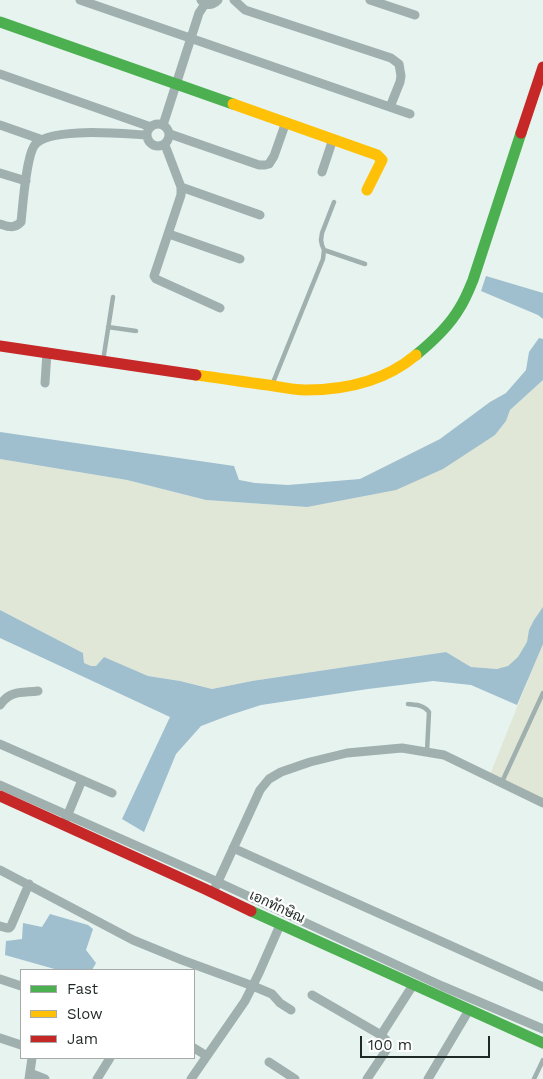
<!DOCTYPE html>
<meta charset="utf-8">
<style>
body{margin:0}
#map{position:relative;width:543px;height:1079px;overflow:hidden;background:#e6f3ef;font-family:"Work Sans",sans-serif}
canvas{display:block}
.legend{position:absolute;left:20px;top:969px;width:175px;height:90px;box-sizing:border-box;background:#fff;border:1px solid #a5a9a8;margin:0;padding:6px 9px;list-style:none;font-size:15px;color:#1e2825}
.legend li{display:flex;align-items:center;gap:10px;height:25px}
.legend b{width:25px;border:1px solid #a5a9a8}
.scale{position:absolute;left:360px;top:1036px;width:130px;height:22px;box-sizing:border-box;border:2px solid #1e2825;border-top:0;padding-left:6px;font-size:15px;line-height:18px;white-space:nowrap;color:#1e2825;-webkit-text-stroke:4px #fff;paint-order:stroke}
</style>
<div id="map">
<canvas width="543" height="1079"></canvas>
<ul class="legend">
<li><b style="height:6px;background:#4caf50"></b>Fast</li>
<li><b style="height:6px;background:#ffc107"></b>Slow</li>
<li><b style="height:6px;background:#c62828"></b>Jam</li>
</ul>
<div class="scale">100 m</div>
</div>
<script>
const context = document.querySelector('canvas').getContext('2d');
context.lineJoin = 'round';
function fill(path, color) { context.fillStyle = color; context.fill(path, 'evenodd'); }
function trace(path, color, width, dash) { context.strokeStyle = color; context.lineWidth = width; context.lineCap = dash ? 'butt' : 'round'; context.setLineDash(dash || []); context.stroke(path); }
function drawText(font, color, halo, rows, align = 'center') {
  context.font = font + ' "Work Sans",Sarabun,sans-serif'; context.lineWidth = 4.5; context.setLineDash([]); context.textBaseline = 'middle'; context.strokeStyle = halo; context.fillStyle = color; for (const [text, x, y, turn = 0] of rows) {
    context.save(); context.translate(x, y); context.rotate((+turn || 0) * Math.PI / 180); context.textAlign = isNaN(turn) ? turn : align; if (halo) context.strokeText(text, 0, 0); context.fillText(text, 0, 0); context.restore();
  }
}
const green = new Path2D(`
 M543 380V803L489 777 528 680 497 669 471 667 446 652 252 681 212 689 180 681 148 676 104 657 96 666H91L84 663 83 653 0 610V459L127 480 206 500 307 507 487 440 495 435 506 421 510 410Z`);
const water = new Path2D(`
 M486 276 543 293V319L538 315 481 291Z
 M539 338 543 339V380L510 410 506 421 495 435 443 469 396 490 307 507 206 500 127 480 0 459V432L234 466 239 480 255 483 288 485 360 479 440 439 490 402 506 393 526 370 529 352Z
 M543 607V644L517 705 471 685 433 681 368 689 261 705 230 715 201 726 176 754 144 832 122 819 170 717 0 638V610L83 653 84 663 91 666H96L104 657 148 676 180 681 212 689 252 681 446 652 471 667 497 669 508 666 518 657 527 642 529 630 534 620Z
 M50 914 88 925 93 929 86 950 96 963 92 970H58L5 955 6 941 22 939 23 923 42 927Z`);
const lane = new Path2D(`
 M324 250 365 264
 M108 327 136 331
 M103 361 113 297
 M272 385 323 259 324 250 322 245 321 240 322 233 334 202
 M408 704C416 705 424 705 429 712L427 751
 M501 784 543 693
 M534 1079 543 1060`);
const street = new Path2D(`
 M80 0 410 114
 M201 0C206 6 212 6 218 0
 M234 0 245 10 391 58 399 64 401 76 400 82 390 107
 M370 0 415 15
 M0 74 151 127
 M147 135a11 11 0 1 1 22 0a11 11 0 1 1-22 0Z
 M0 125 40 139
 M163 125 199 13 205 4
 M170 134 259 165H265L269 164 274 156 286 122
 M165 145 181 187V195L154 276 156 279 220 308
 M322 172 333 139
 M0 173 26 181
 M181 187 260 215
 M0 224C9 227 14 229 21 222 23 204 26 159 34 146 47 126 125 134 147 135
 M169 234 240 259
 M45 383 47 352
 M0 705C10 690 22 693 38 691
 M0 744 112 793
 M0 785 207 877 442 986 543 1029
 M66 819 82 780
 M233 848 543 987
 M0 870 133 940 182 960 253 986 272 994 280 1003 291 1010
 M215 888 260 790 269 779 281 772 310 762 347 753 402 748 444 755 543 803
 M0 926 7 928H9L11 926 29 884
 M0 979 21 986
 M312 995 381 1035 386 1040 387 1049 367 1079
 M381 1035 413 985
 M0 1038 21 1045
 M194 1048 207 1056
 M269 1062 295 1079
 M30 1073 45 1079
 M29 1079 32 1058
 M97 1079 110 1058
 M191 1079 245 1001 259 973 280 925
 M428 1079 469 1010`);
const fast = new Path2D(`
 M0 22 233 104
 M416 355C432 342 449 326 459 309 465 300 469 290 473 280L521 133
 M251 911 543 1043`);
const slow = new Path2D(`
 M233 104 377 155 382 160 367 190
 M196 375C220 378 244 382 268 385 280 387 293 390 306 390 345 390 385 381 416 355`);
const jam = new Path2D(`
 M521 133 543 67
 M0 346 196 375
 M0 796 205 889 251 911`);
const streetNames = [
 ["เอกทักษิณ",277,907,25]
];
fill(green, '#e0e7d7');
fill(water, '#9fbece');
trace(lane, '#a0b0af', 4.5);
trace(street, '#a0b0af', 9);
trace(fast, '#4caf50', 11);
trace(slow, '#ffc107', 11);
trace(jam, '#c62828', 11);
drawText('14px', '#1e2825', '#fff', streetNames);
</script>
